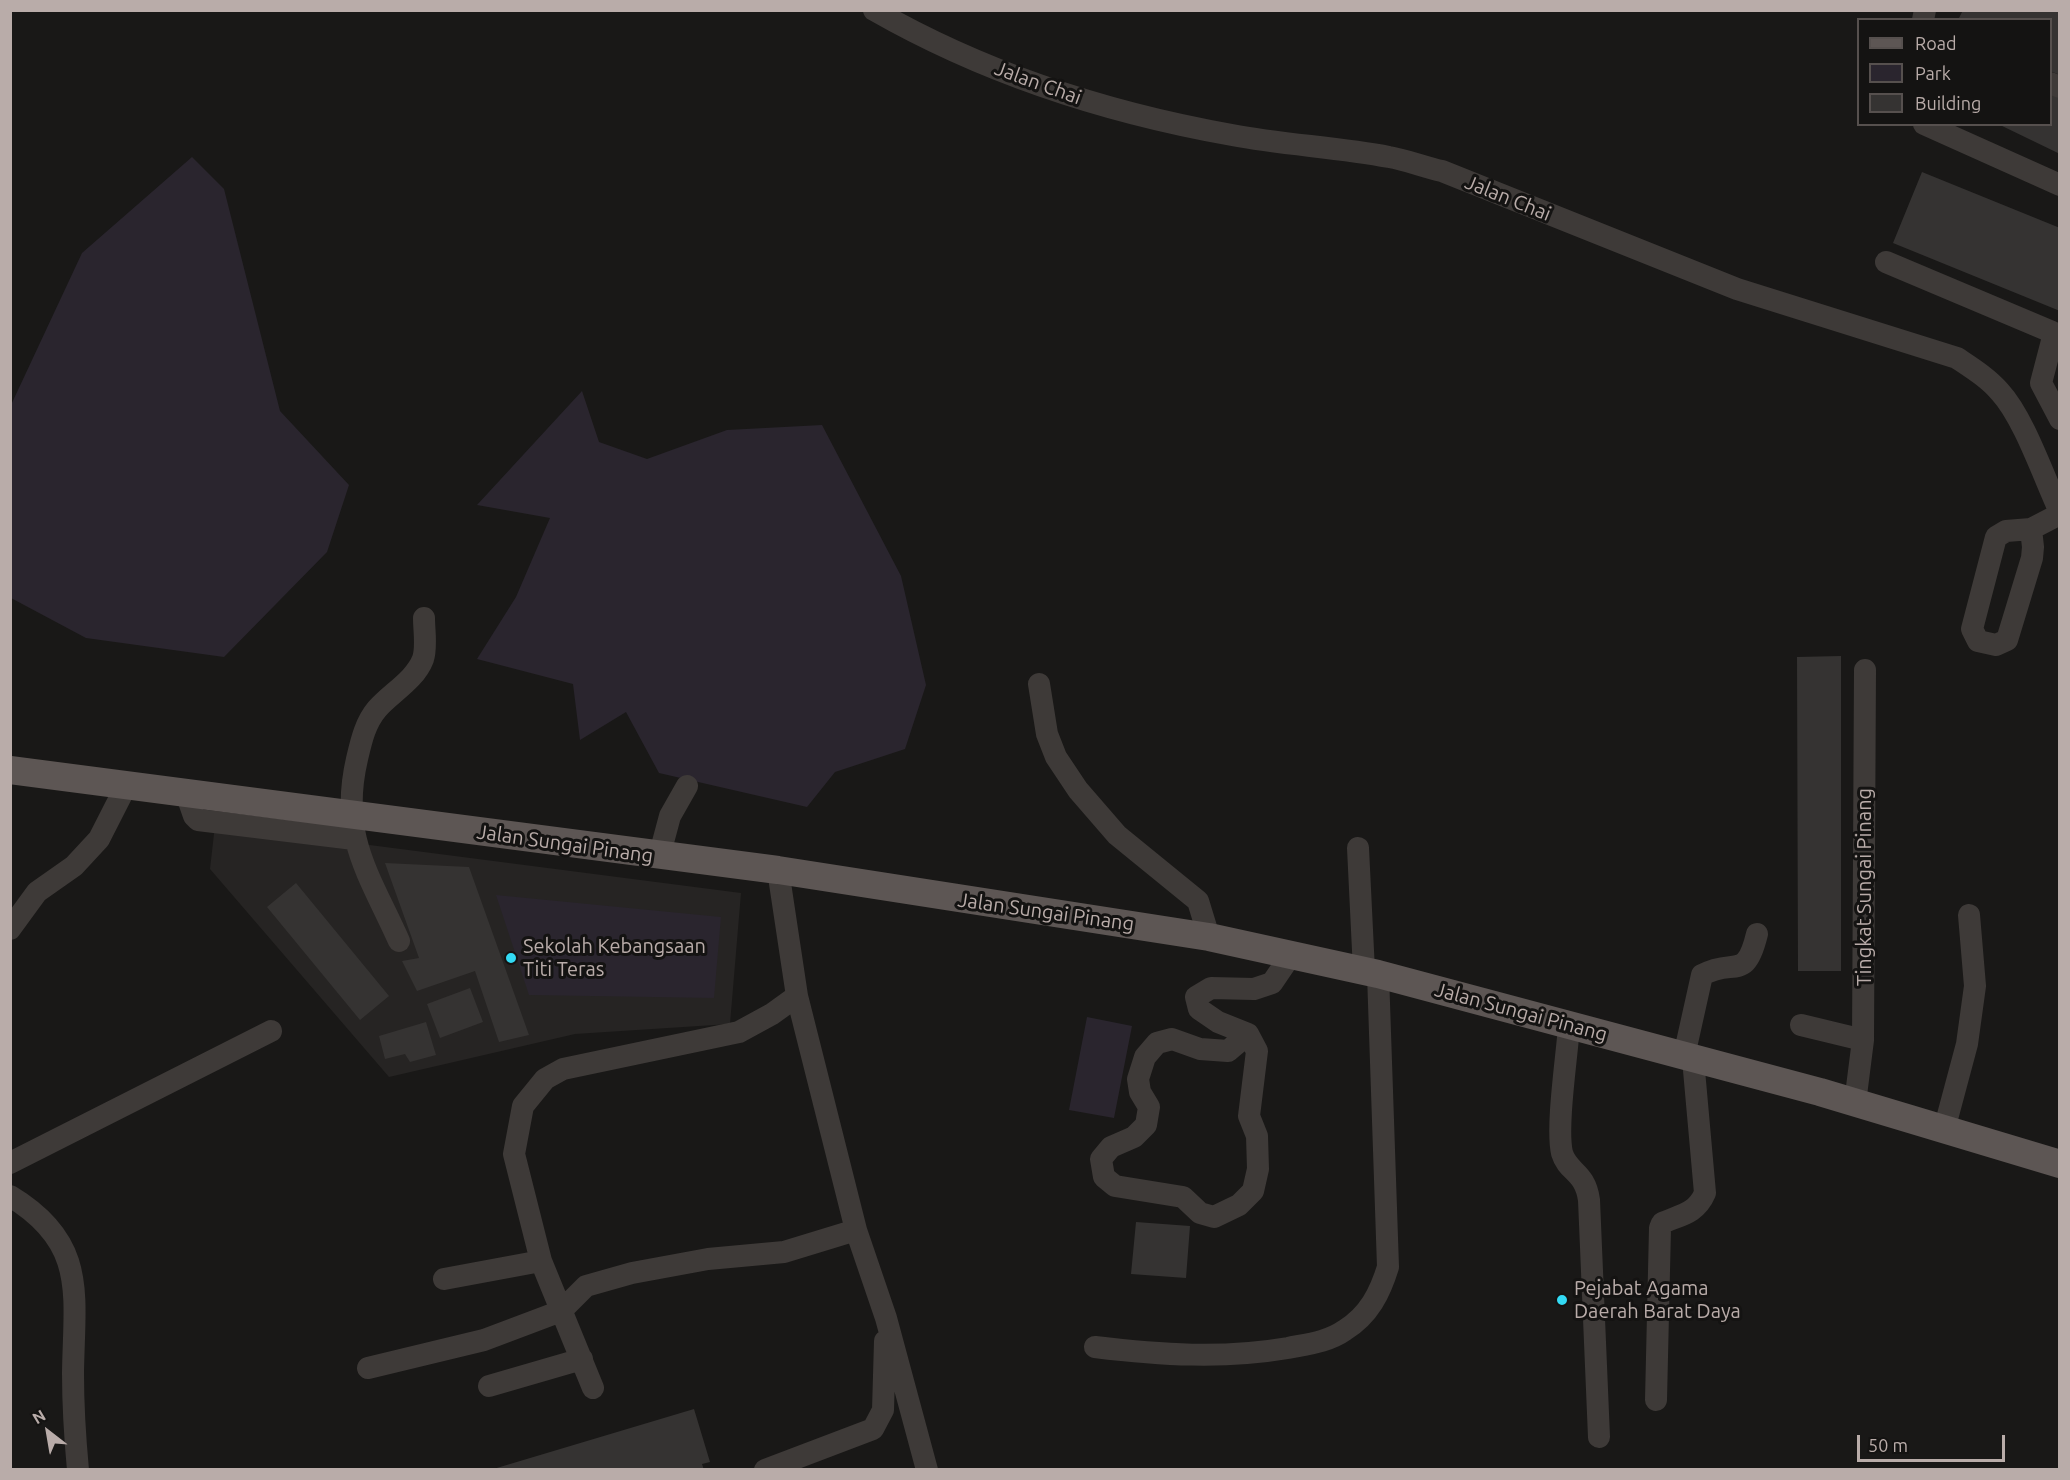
<!DOCTYPE html>
<style>
body{margin:0}
#map{position:relative;width:2070px;height:1480px;overflow:hidden;background:#191817;font-family:Ubuntu,sans-serif}
canvas{display:block}
.frame{position:absolute;inset:0;border:12px solid #b9aca9;pointer-events:none}
.legend{position:absolute;left:1857px;top:18px;width:195px;height:108px;box-sizing:border-box;background:#141312;border:2px solid #56504e;margin:0;padding:8px 10px;list-style:none;font-size:18px;color:#b9aca9}
.legend li{display:flex;align-items:center;gap:12px;height:30px}
.legend b{width:30px;border:2px solid #56504e}
.north{position:absolute;left:18px;top:1402px;width:60px;height:60px;-webkit-text-stroke:4px #141312;paint-order:stroke;rotate:329deg;font-size:16px;font-weight:700;line-height:24px;text-align:center;color:#b9aca9}
.north::after{content:'';display:block;margin:auto;width:21px;height:27px;background:#b9aca9;clip-path:polygon(50% 0,100% 100%,50% 72%,0 100%)}
.scale{position:absolute;left:1857px;top:1435px;width:148px;height:27px;box-sizing:border-box;border:3px solid #b9aca9;border-top:0;padding-left:8px;font-size:18px;line-height:21px;white-space:nowrap;color:#b9aca9;-webkit-text-stroke:4px #141312;paint-order:stroke}
</style>
<div id="map">
<canvas width="2070" height="1480"></canvas>
<div class="frame"></div>
<ul class="legend">
<li><b style="height:8px;background:#5d5654"></b>Road</li>
<li><b style="height:16px;background:#2a252e"></b>Park</li>
<li><b style="height:16px;background:#353332"></b>Building</li>
</ul>
<div class="north">N</div>
<div class="scale">50 m</div>
</div>
<script>
const context = document.querySelector('canvas').getContext('2d');
context.lineJoin = 'round';
function fill(path, color) { context.fillStyle = color; context.fill(path, 'evenodd'); }
function trace(path, color, width, dash) { context.strokeStyle = color; context.lineWidth = width; context.lineCap = dash ? 'butt' : 'round'; context.setLineDash(dash || []); context.stroke(path); }
function drawText(font, color, halo, rows, align = 'center') {
  context.font = font + ' Ubuntu,sans-serif'; context.lineWidth = 6; context.setLineDash([]); context.textBaseline = 'middle'; context.strokeStyle = halo; context.fillStyle = color; for (const [text, x, y, turn = 0] of rows) {
    context.save(); context.translate(x, y); context.rotate((+turn || 0) * Math.PI / 180); context.textAlign = isNaN(turn) ? turn : align; if (halo) context.strokeText(text, 0, 0); context.fillText(text, 0, 0); context.restore();
  }
}
const built = new Path2D(`
 M215 825 741 893 730 1024 575 1034 389 1077 210 869Z`);
const green = new Path2D(`
 M192 157 224 189 280 411 349 485 327 552 224 657 86 638 11 598V405L82 253Z
 M582 391 599 442 647 459 727 430 822 425 901 576 926 685 905 749 835 772 807 807 659 773 626 712 580 740 573 684 477 659 516 597 550 518 477 505Z
 M496 895 721 917 714 998 529 995Z
 M1087 1017 1132 1026 1114 1118 1069 1110Z`);
const building = new Path2D(`
 M1963 10H2054L2060 13V75L2050 71V20H1958Z
 M2050 87 2060 92V154L1998 124H2050Z
 M1922 172 2060 228V311L1893 243Z
 M1841 656V971H1798L1797 657Z
 M385 863 469 867 529 1035 499 1042 475 971 417 991 402 961 419 958Z
 M296 883 389 996 360 1020 267 907Z
 M470 988 483 1022 440 1038 427 1004Z
 M426 1022 436 1055 410 1062 405 1054 385 1059 379 1036Z
 M1136 1222 1190 1226 1186 1278 1131 1274Z
 M694 1409 710 1462 702 1464 704 1470H490Z`);
const minor = new Path2D(`
 M874 10C984 73 1108 113 1232 135 1284 145 1337 147 1389 157 1407 160 1424 167 1442 171L1737 289 1957 358C1972 368 1988 378 2000 392 2024 418 2044 478 2060 512
 M1923 20 1925 10
 M2050 83 2060 87
 M1924 124 2060 185
 M1886 262 2052 332 2053 337 2041 383 2060 419
 M2031 529 2033 547 2032 558 2007 640 1996 645 1978 641 1972 629 1996 537 2006 531 2031 529 2060 514
 M1039 684 1047 734 1056 757 1078 790 1117 835 1198 901 1209 937
 M186 793 194 816 198 820 354 839
 M1358 848 1364 971
 M659 857 670 816 687 786
 M778 870 797 996 856 1230 886 1318 927 1470
 M10 929 37 892 74 866 99 839 126 786
 M399 941C369 874 339 836 357 759 361 742 365 723 377 709 391 693 415 680 423 659 427 647 424 631 424 618
 M1801 1025 1863 1040
 M1569 1026C1567 1056 1556 1127 1562 1153 1568 1173 1585 1171 1589 1200L1599 1437
 M1248 1034 1228 1051 1200 1049 1172 1039 1157 1043 1145 1057 1138 1079 1140 1092 1149 1107 1146 1125 1134 1137 1111 1147 1101 1159 1104 1177 1115 1186 1183 1197 1200 1213 1214 1217 1239 1205 1253 1191 1258 1169 1257 1136 1249 1116 1257 1051 1248 1034 1218 1022 1199 1009 1196 997 1211 988 1254 989 1272 983 1291 955
 M1684 1056 1702 975C1735 957 1745 983 1757 934
 M1855 1103 1863 1040 1865 670
 M1944 1130 1967 1044 1975 986 1969 915
 M10 1163 271 1031
 M10 1196C88 1243 74 1295 73 1373 73 1405 75 1438 78 1470
 M444 1279 541 1261
 M1095 1347C1160 1355 1224 1359 1288 1348 1308 1344 1328 1342 1345 1330 1369 1315 1380 1293 1388 1267L1378 974
 M368 1368 484 1340 561 1311 586 1286 632 1273 708 1259 784 1252 856 1230
 M489 1386 582 1359
 M593 1388 541 1261 514 1154 523 1106 545 1079 563 1069 739 1032 772 1014 797 996
 M1656 1400 1660 1228 1662 1223C1680 1215 1696 1214 1705 1193L1693 1059
 M765 1470 873 1429 883 1410 885 1341`);
const major = new Path2D(`
 M10 770 778 870 1209 937 1378 974 1820 1092 2060 1164`);
const markers = [
 [511,958,6,"#33daf4"],
 [1562,1300,6,"#33daf4"]
];
const streetNames = [
 ["Jalan Chai",1038,83,20],
 ["Jalan Chai",1508,198,22],
 ["Jalan Sungai Pinang",565,844,8],
 ["Tingkat Sungai Pinang",1864,887,-90],
 ["Jalan Sungai Pinang",1046,912,8],
 ["Jalan Sungai Pinang",1521,1012,15]
];
const poiNames = [
 ["Sekolah Kebangsaan",523,946],
 ["Titi Teras",523,969],
 ["Pejabat Agama",1574,1288],
 ["Daerah Barat Daya",1574,1311]
];
fill(built, '#262423');
fill(green, '#2a252e');
fill(building, '#353332');
trace(minor, '#3e3a38', 22);
trace(major, '#5d5654', 28);
for (const [x, y, r, color] of markers) { const dot = new Path2D(); dot.arc(x, y, r, 0, 2 * Math.PI); context.fillStyle = color; context.fill(dot); trace(dot, '#141312', 2); }
drawText('20px', '#b9aca9', '#141312', streetNames);
drawText('20px', '#b9aca9', '#141312', poiNames, 'left');
</script>
